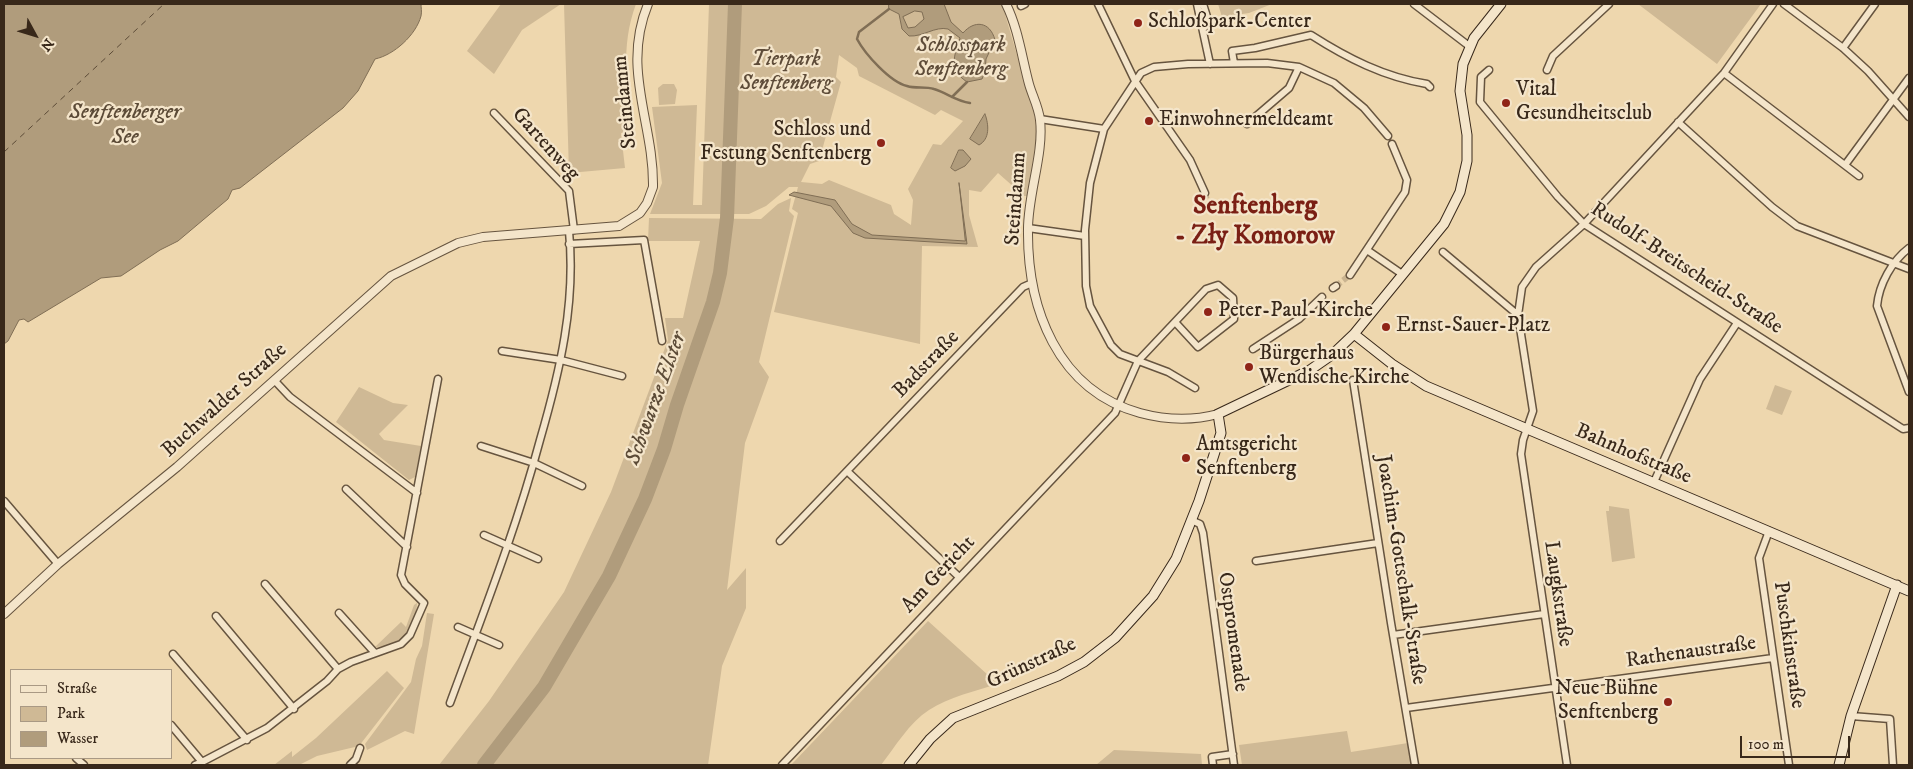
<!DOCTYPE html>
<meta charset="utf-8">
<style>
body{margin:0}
#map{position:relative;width:1913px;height:769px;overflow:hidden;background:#eed7ae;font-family:"IM FELL DW Pica",serif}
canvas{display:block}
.frame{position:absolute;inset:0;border:5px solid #38281a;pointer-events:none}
.legend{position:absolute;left:10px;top:669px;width:162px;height:90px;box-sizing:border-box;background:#f4e5ca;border:1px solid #a99984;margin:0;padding:6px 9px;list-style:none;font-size:15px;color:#38281a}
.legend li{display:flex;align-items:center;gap:10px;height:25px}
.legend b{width:25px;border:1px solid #a99984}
.north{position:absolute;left:10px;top:10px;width:50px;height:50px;-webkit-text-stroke:4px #f4e5ca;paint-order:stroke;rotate:129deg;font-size:14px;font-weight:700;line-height:20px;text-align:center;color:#38281a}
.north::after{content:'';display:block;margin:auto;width:18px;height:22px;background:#38281a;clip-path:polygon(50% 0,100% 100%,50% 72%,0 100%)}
.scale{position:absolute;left:1740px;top:736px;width:110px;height:22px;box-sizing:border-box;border:2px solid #38281a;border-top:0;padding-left:6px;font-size:15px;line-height:18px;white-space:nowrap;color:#38281a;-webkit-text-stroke:4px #f4e5ca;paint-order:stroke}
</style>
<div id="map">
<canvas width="1913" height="769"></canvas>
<div class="frame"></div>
<ul class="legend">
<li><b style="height:6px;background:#f4e5ca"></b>Straße</li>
<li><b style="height:14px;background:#cfb995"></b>Park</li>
<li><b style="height:14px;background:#b09c7c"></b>Wasser</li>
</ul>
<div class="north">N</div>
<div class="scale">100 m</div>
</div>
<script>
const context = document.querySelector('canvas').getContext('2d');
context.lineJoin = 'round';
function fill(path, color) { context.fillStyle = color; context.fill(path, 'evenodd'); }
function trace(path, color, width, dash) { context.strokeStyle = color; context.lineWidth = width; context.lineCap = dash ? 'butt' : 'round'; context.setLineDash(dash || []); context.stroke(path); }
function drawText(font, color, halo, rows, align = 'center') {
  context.font = font + ' "IM FELL DW Pica",serif'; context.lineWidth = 4.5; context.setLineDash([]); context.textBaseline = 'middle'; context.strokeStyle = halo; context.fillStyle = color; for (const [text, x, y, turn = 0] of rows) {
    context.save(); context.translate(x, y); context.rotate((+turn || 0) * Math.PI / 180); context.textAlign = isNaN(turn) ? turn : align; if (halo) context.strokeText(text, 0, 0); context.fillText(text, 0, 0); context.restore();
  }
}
const green = new Path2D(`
 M501 4H561L522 30 494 74 467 51Z
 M564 4H636C620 47 627 86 633 131L621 133 625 168 569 173Z
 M709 4H1002L1034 113 1037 134 1028 196H1024L998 173 981 192 969 190V215L978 247 922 246 920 344 774 312 798 213 792 209 798 187H789L766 206 749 214H650L662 183 652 107 697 105 693 205H702ZM839 55 857 68 859 76 935 115 941 110 963 121 941 145 933 144 908 189 913 200 911 225 894 214 891 205 829 180 822 184 801 182 810 164 819 161 841 82 836 77Z
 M1218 4H1272L1249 13 1222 17Z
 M1638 4H1761L1717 64Z
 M663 84H674L677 90 675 104 659 105 658 88Z
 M791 198 789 211 794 216 759 362 769 377 745 443 727 590 746 568V608L722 666 708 765H439L489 701 564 592 611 492 668 340 665 318H683L700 241H648L649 218 761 219 778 204Z
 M1775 385 1792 391 1782 415 1766 409Z
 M359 387 393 403 408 405 379 434 384 440 421 446 415 477 409 480 336 422Z
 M1609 506 1629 509 1635 558 1612 562 1606 511H1609Z
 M417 603C416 628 401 647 375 647L401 622 406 627 414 605Z
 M427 613 434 614 414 734 405 731 367 750 365 744 411 682 416 659 422 646Z
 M928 621 998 684C975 691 949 697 929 710 909 723 895 747 881 765H791Z
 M387 671 404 688 359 746 317 756 299 765H274L292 751V757L316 738Z
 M1347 731 1351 752 1408 743 1412 765H1242L1239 745Z
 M1114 750 1201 754 1202 765H1096Z`);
const water = new Path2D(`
 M4 4H421C421 7 422 12 421 16 416 35 394 55 375 59L358 91 343 108 240 188 232 190 228 199 178 241 160 250 121 276 101 278 28 322 24 319 19 320 8 341 4 344Z
 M889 4H944L951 22 963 33C974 20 990 21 995 40L986 59 985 72 982 79 967 82C948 69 954 57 960 38L948 29C935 26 923 37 909 36L902 29 899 14 889 9ZM915 11 922 12 924 19 915 27 908 28 903 17Z
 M985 114C989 125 990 139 979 145L970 139Z
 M959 150H963L971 159 965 166 955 171 951 168Z
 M959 183 967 244 865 238 853 233 831 206 789 195 794 192 835 200 852 224 872 235 965 241Z`);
const stream = new Path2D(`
 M889 9 859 32 857 39C865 54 890 82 907 86 916 89 925 86 934 89 947 93 956 101 970 103
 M952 97 967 82`);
const river = new Path2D(`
 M484 765 544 687 609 576 645 499 664 449 677 405 713 302 720 273 727 218 735 4`);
const ferry = new Path2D(`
 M4 152 164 4`);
const minorTunnel = new Path2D(`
 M1205 193 1208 204
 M1336 286 1350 275`);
const minor = new Path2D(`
 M1098 4 1135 81 1190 160 1205 193
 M1197 4 1210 64
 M1203 4 1209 23 1204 28
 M1414 4 1469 46
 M1784 4 1843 48 1868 71 1909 117
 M1021 6 1025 4
 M1843 48 1875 4
 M1234 63 1232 51 1255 48 1311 35C1347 58 1384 77 1427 84L1430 87
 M1489 70 1481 77 1480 102 1558 197 1584 224 1903 429 1909 428
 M1547 70 1553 56 1609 4
 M1724 73 1859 176
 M494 113 569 191 574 230
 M1040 119 1104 129
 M1678 122 1772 207 1797 226 1909 269
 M1247 124 1289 88 1299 67
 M1845 165 1909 78
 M1028 228 1085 236
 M569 244 644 240 662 341
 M1909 248C1892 261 1879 284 1877 306L1909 392
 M1367 250 1402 274
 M1443 252 1518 315
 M1350 275 1405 192 1407 180 1392 144
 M1333 288 1336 286
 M1253 349 1299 319 1322 297
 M502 351 561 360 622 376
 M1353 380 1391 623 1415 765
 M275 381 290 397 417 493
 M1195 388 1168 372 1120 354 1111 345 1090 306 1086 286 1085 230 1090 183 1104 129 1141 73 1154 67 1188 64 1267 63 1299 67 1334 83 1364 108 1388 136
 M481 446 534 463 582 486
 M847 471 959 577
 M1654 482 1700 379 1737 323
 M346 489 407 547
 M4 501 58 564
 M1191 520 1200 524 1203 533 1234 765
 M1769 531 1759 558 1789 765
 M484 535 538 559
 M780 541 1023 287 1032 283
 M1256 561 1378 543
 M265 584 338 669
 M339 613 375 653
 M216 616 294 709
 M458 627 499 645
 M1393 635 1544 614
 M173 654 247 740
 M450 703C482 616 516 530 540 440 560 371 576 303 569 231
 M1406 708 1773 658
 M1851 716 1890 719 1893 765
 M171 725 202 762 267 728 327 681 338 669 351 662 401 644 410 635 424 603 405 584 401 575 438 379
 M76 758 84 765
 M195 765 202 762
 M350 765 356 759 360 748
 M782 765 1115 413 1138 361 1206 289 1218 285 1233 298 1234 319 1198 347 1175 322
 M1213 765 1212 757 1233 754
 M1567 765 1521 454 1523 440 1533 411 1518 315 1522 287 1536 267 1584 224 1724 73 1773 4`);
const tertiary = new Path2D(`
 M1006 4C1018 28 1022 58 1029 84 1032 95 1039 108 1040 120 1044 153 1028 194 1028 229 1027 308 1057 390 1140 413 1166 420 1192 421 1218 414
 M4 614 58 564 177 467 391 276 458 243 483 237 619 226 640 213 647 203 653 187C654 122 621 70 648 4`);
const secondary = new Path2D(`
 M1354 334 1392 364 1426 386 1909 591
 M909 765 930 739 953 718 1058 676 1084 662 1115 638 1153 596 1176 559 1199 501 1221 433 1218 414 1310 370 1333 354 1354 334 1444 224 1460 192 1467 161V135L1460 91 1463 64 1474 38 1501 4
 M1839 765 1851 716 1897 585`);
const markers = [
 [1138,23,5,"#8f2418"],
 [1506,103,5,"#8f2418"],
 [1149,121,5,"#8f2418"],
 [881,143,5,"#8f2418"],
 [1208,312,5,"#8f2418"],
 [1386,327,5,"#8f2418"],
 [1249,367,5,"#8f2418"],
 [1186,458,5,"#8f2418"],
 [1668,702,5,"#8f2418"]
];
const poiNames = [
 ["Schloßpark-Center",1148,23],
 ["Vital",1516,91],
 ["Gesundheitsclub",1516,115],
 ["Einwohnermeldeamt",1159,121],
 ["Schloss und",871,131,"right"],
 ["Festung Senftenberg",871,155,"right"],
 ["Peter-Paul-Kirche",1218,312],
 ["Ernst-Sauer-Platz",1396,327],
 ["Bürgerhaus",1259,355],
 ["Wendische Kirche",1259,379],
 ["Amtsgericht",1196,446],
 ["Senftenberg",1196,470],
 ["Neue Bühne",1658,690,"right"],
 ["Senftenberg",1658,714,"right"]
];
const parkNames = [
 ["Schlosspark",961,47],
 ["Senftenberg",961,71],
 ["Tierpark",786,61],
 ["Senftenberg",786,85]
];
const streetNames = [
 ["Steindamm",626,102,-96],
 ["Gartenweg",545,145,48],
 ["Steindamm",1017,199,-86],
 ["Rudolf-Breitscheid-Straße",1686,269,33],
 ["Badstraße",927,365,-46],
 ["Buchwalder Straße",225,401,-42],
 ["Bahnhofstraße",1633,455,23],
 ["Joachim-Gottschalk-Straße",1400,570,81],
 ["Am Gericht",939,575,-47],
 ["Laugkstraße",1557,594,82],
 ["Ostpromenade",1232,632,82],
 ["Puschkinstraße",1788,645,82],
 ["Rathenaustraße",1691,653,-8],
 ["Grünstraße",1032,664,-25]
];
const waterNames = [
 ["Senftenberger",125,113],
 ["See",125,138],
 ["Schwarze Elster",657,399,-70]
];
const districtNames = [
 ["Senftenberg",1255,208],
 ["- Zły Komorow",1255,238]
];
fill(green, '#cfb995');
fill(water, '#b09c7c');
trace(water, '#806e55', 1);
trace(stream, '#806e55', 2.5);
trace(river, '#b09c7c', 14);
trace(ferry, '#5c4b37', 1, [6, 5]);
trace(minorTunnel, '#cab490', 6, [6, 3]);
trace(minor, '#66543f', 9);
trace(tertiary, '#66543f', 10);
trace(secondary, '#38281a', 11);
trace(minor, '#f4e5ca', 6);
trace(tertiary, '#f4e5ca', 8);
trace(secondary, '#f4e5ca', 9);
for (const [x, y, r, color] of markers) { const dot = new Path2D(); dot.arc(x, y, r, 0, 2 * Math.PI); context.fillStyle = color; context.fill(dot); trace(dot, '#f4e5ca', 2); }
drawText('21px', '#38281a', '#f4e5ca', poiNames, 'left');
drawText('italic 21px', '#5e4c39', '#f4e5ca', parkNames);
drawText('21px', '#38281a', '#f4e5ca', streetNames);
drawText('italic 22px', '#5c4b37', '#f4e5ca', waterNames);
drawText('bold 26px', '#7a1f14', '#f4e5ca', districtNames);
</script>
